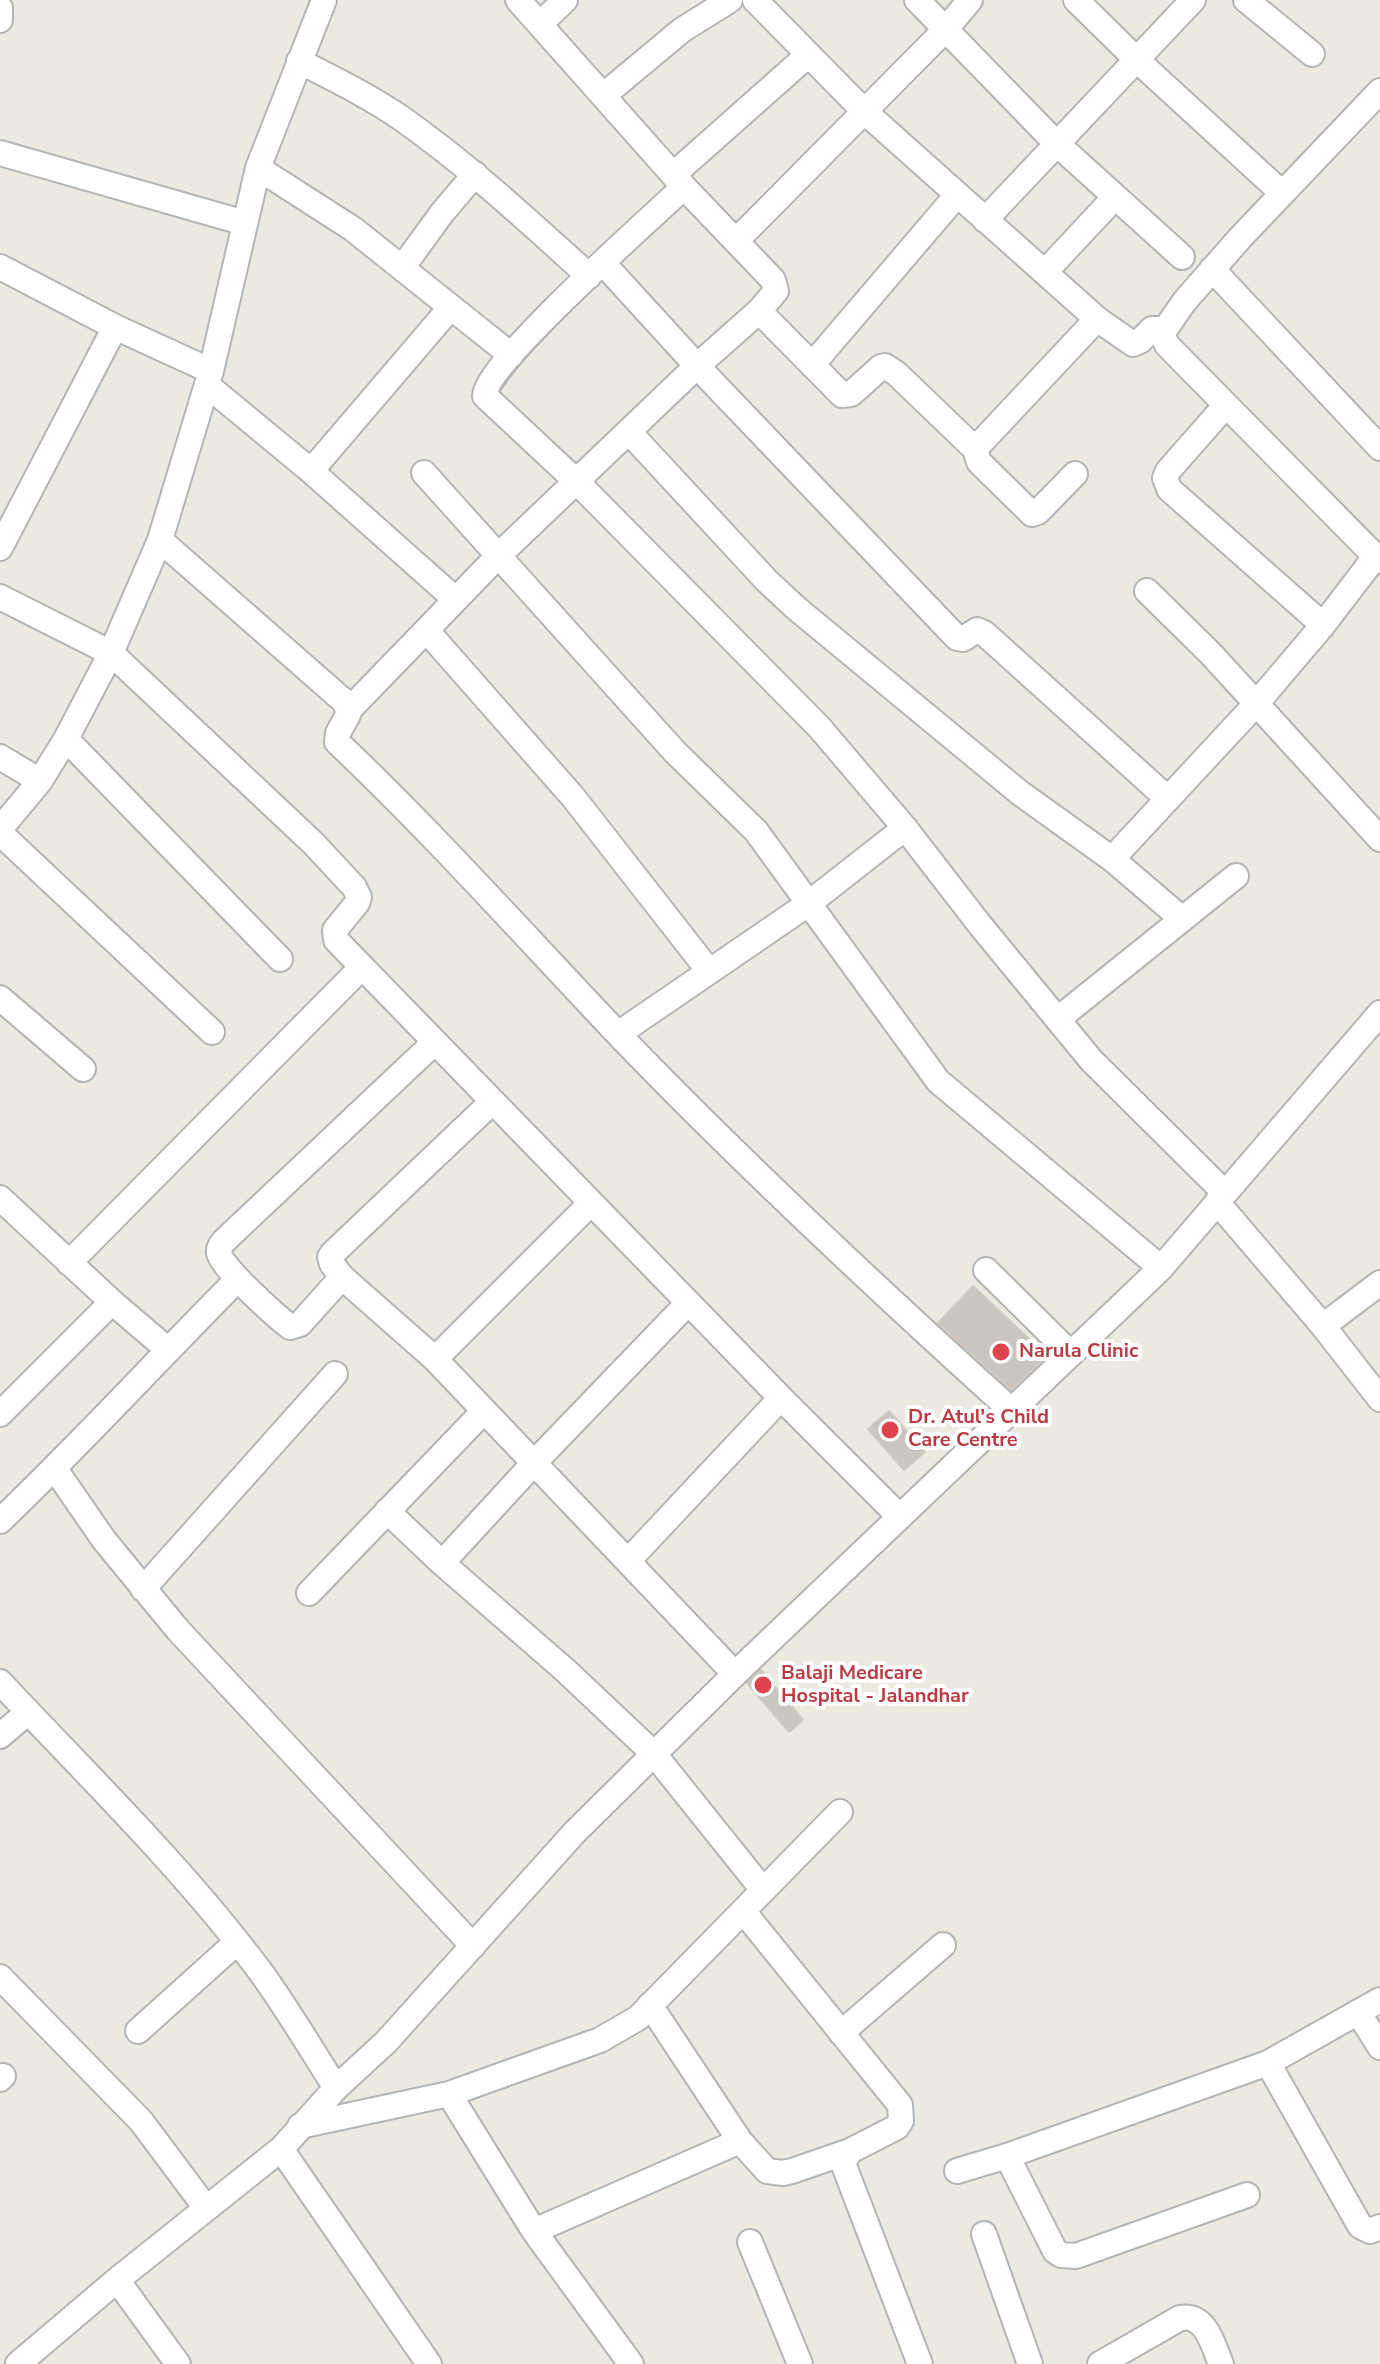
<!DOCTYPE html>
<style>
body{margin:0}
canvas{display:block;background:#ece9e1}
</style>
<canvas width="1380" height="2364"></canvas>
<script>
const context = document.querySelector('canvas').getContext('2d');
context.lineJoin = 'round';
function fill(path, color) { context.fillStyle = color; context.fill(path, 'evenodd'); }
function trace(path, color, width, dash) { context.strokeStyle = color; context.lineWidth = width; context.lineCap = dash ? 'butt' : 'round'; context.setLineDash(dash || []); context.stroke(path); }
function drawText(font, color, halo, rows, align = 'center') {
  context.font = font + ' "Nunito Sans",sans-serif'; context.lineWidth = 8; context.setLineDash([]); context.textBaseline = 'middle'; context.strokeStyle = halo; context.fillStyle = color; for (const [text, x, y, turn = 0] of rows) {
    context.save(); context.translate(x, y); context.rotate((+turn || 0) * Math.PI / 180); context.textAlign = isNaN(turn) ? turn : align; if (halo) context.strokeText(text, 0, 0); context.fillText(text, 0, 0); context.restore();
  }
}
const building = new Path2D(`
 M973 1286 1047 1356 1011 1390 938 1323Z
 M889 1411 925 1452 904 1470 868 1429Z
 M761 1670 803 1720 789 1732 747 1683Z`);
const minor = new Path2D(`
 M755 0 865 112 1097 319 1133 344 1140 341 1152 329H1163
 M917 0 1056 143 1182 257
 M1076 0 1138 61 1282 193
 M1246 0 1312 54
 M0 8V20
 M540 24 565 0
 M299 61C334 79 369 96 401 118 468 165 528 221 589 276
 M1380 91 1240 238 1184 302 1162 334 1167 345 1380 561
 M604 95 682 30 730 0
 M0 153 245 223
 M258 168 353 229 511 355
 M674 174 807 56
 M684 187C653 216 484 366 485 396L576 481 819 727 905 828 980 925 1091 1060 1225 1193
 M985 220 1193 0
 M737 240 945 30 970 0
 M603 263 697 366 957 638 963 639 977 630 984 633 1167 798
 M0 267 115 327 211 371
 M402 268 442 213 475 174
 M1212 269 1380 448
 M1045 272 1115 197
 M759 311 842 395 851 394 881 367 885 366 897 374 975 449
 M812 365 957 195
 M207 385 311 471 455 599
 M1226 405 1168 471 1165 478 1169 489 1323 625
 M629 432 767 581 796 608 1020 793 1112 859 1181 918
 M311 471 451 307
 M424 473 675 752 756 831 938 1081 1161 1268
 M1075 474 1038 512 1032 514 979 462 975 449 1097 319
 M160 540 346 703 348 715 338 733 337 742C435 835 525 936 618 1034 744 1165 876 1288 1011 1410
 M0 548 115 327
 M1147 591 1211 654 1380 839
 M0 597 111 653 313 843 354 887 359 897 357 903 335 930 336 940 781 1398 900 1517
 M427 631 573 797 709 971
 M349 710 498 556 697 366 759 311 776 291 773 280 684 187 518 0
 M66 739 280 959
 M0 757 40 781
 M0 829 40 781 66 739 111 653 160 540 211 371 258 168 324 0
 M0 833 212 1032
 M1112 859 1256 704 1323 625 1375 557
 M0 998 83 1069
 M1058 1019 1236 876
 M618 1034 808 904 905 828
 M492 1102 333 1253 330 1257 332 1264 342 1277 435 1359 735 1674
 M0 1198 112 1302 167 1349
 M1217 1202 1323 1326 1380 1399
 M69 1263 361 968
 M986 1270 1070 1353
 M342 1277 300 1324 290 1327C276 1316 221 1267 219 1253 218 1247 221 1245 224 1241L435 1042
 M1323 1326 1380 1283
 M435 1359 591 1203
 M0 1414 112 1302
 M55 1469 104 1540 178 1630 473 1946
 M387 1511 442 1563 565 1670 654 1754 763 1890
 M0 1521C82 1443 158 1359 238 1279
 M628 1561 781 1398
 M442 1563 533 1464 688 1303
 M143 1589 335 1374
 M309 1593 484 1411
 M0 1682C88 1776 182 1867 260 1971 287 2008 311 2049 336 2088
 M0 1736 28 1712
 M743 1911 900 2105 901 2121 897 2127 850 2151 843 2163 920 2364
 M0 1977 141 2121 206 2208
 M650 2005 740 2141 767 2171 783 2173 792 2171 850 2151
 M1358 2012 1380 2047
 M138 2031 237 1942
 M841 2033 943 1945
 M1268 2063 1360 2226 1370 2231 1380 2227
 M0 2079 3 2076
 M449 2094 534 2231 631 2364
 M300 2126 449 2094 600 2040 638 2018 840 1812
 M281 2149 429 2364
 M1007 2156 1055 2251 1061 2255 1076 2256 1247 2195
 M957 2171 1007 2156 1268 2063 1380 2000
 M534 2231 740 2141
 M984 2234 1030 2364
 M750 2242 800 2364
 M117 2280 178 2364
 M18 2364 117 2280 281 2149 336 2088 386 2042 575 1832 735 1674 1161 1268 1380 1013
 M1100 2364 1180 2318C1206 2313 1213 2345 1221 2364`);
const markers = [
 [1001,1352,10,"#e0444e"],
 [890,1430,10,"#e0444e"],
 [763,1685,10,"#e0444e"]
];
const healthNames = [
 ["Narula Clinic",1019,1352],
 ["Dr. Atul's Child",908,1418],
 ["Care Centre",908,1441],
 ["Balaji Medicare",781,1674],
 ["Hospital - Jalandhar",781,1697]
];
fill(building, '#cac5c0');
trace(building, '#d0cac0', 2);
trace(minor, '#b2b5b8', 28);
trace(minor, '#fff', 24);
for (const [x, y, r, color] of markers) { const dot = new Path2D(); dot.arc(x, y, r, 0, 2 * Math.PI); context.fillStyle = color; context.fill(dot); trace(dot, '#fff', 3); }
drawText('bold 20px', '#be3a42', '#fff', healthNames, 'left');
</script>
